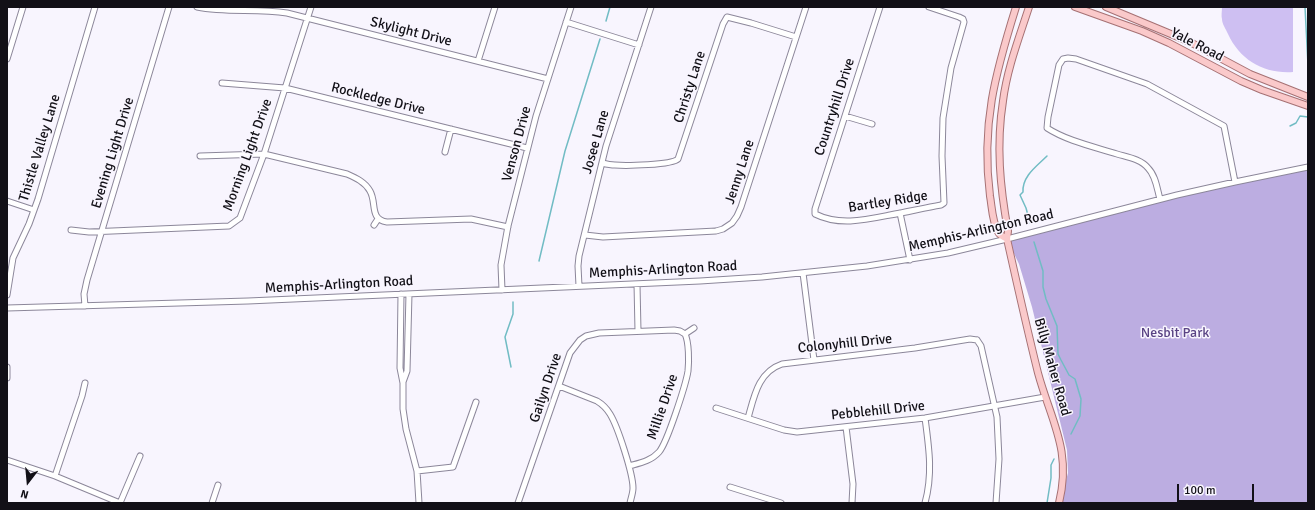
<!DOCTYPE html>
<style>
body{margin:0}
#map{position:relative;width:1315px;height:510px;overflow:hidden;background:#f8f5fe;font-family:Signika,sans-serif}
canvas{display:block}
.frame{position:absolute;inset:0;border:8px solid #121017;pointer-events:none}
.north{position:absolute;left:8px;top:462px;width:40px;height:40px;-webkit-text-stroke:3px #f8f5fe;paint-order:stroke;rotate:196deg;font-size:11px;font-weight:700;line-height:16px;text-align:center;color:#121017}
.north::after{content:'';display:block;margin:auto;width:14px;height:18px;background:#121017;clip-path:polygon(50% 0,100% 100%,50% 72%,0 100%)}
.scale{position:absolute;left:1177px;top:484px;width:77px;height:18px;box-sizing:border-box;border:2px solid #121017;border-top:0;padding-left:5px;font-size:12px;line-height:14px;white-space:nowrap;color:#121017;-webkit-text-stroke:3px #f8f5fe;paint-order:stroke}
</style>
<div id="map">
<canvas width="1315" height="510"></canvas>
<div class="frame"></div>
<div class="north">N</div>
<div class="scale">100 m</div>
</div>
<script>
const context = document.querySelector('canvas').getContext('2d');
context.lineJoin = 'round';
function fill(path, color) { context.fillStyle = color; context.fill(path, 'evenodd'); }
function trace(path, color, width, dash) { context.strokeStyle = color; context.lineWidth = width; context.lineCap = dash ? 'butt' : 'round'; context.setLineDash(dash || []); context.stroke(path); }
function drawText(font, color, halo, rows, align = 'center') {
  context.font = font + ' Signika,sans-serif'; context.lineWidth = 3; context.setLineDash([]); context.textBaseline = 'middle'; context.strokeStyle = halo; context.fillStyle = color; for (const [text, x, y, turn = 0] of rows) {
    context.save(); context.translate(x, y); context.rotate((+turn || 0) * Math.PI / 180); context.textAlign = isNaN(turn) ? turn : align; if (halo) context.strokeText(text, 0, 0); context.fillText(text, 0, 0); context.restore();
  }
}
const green = new Path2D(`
 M1222 7H1293V72C1264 74 1240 60 1228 34 1226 29 1222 24 1222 19 1221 16 1222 11 1222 7Z`);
const forest = new Path2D(`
 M1308 164V503H1060L1068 473 1067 450 1032 307 1019 264 1007 239Z`);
const stream = new Path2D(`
 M1305 7 1308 65
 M606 21 610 7
 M1290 126 1296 123 1300 116 1308 117
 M1030 223 1026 208 1020 195 1023 192C1022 176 1037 166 1047 156
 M1034 242 1043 271V287L1046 299 1057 326 1058 354 1061 360 1069 375 1075 379 1081 399 1080 416 1071 434
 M539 261 565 151 600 39
 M511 367 505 337 513 314V302
 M1047 503 1051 478V465L1054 459`);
const minor = new Path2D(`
 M197 7C227 13 257 8 287 13L548 79
 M880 7 815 209V214C839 226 865 220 890 215 907 212 924 208 941 205L944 203 942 156 943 118 951 68 964 22 963 19 959 17 929 7
 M566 22 639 45
 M7 59 23 7
 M478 61 495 7
 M222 83 285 88 527 148
 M845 116 872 124
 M445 152 451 129
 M200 156 264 154 347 174C356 178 365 182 370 191 377 203 369 219 387 222L471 219 508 227
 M602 163C606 164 611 165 615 165 625 166 672 165 678 159L723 24 727 17 751 23 796 37
 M1160 199C1157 189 1156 176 1148 168 1141 159 1127 157 1117 154 1095 147 1067 141 1047 128L1048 117 1059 65 1063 59 1068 58 1076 59 1147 84 1224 126 1235 182
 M7 201 34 210
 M900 213 910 260
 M374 225 378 219
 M71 230 89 232 229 226 240 218 264 154 311 7
 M585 235 603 237 716 231 723 229 732 223 737 216 741 207 806 7
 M803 273 814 360
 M637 284 638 331
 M579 286 578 266 579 256 606 146 651 7
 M502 290 501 265 508 226 536 116 571 7
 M401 294 400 368 403 383V409L406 429 417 471 419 503
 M7 295 13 258 29 224 38 199 95 7
 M85 306 84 294 87 280 169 7
 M7 308 248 301 700 281 762 277 867 266 948 253 1007 239 1177 195 1235 182 1308 167
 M685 334 694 328
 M977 340 981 346 997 417 999 459 996 503
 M7 367V378
 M403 382 407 371 409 294
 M559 386 597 401C602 404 607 409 610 414 618 427 633 474 633 488 633 493 631 498 630 503
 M716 408 784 430 797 432 925 418 1045 397
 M748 418C754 397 758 372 782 364L915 348 970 339 977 340
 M846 427 853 484 852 503
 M7 460 55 476 120 503
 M629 466C640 463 651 461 659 452 667 443 686 384 688 371 689 362 689 342 685 334
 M417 471 453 467 476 402
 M55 476 82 396 85 383
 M730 487 781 503
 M120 503 140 456
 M212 503 218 485
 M518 503 570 353 580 340 586 336 599 333 674 330 680 331 685 334
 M925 503C933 474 929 448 925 418`);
const major = new Path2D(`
 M1029 7C1019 38 1007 69 1003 101 996 145 1000 187 1008 231L1007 239C1017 284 1027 329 1038 373 1051 421 1072 450 1059 503
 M1075 7 1142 31 1169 43 1241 81 1262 90 1308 106
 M1106 7 1190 42 1250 74 1308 97
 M1007 239C1004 237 999 235 998 232 992 221 992 207 990 196 981 125 995 74 1016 7`);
const streetNames = [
 ["Skylight Drive",411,32,14],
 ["Yale Road",1197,45,27],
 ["Christy Lane",690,87,-72],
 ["Rockledge Drive",378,99,14],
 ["Countryhill Drive",835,107,-72],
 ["Josee Lane",596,142,-74],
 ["Venson Drive",517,144,-75],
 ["Thistle Valley Lane",40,148,-73],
 ["Evening Light Drive",113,153,-73],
 ["Morning Light Drive",248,155,-70],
 ["Jenny Lane",740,172,-72],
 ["Bartley Ridge",888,202,-9],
 ["Memphis-Arlington Road",981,231,-13],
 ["Memphis-Arlington Road",663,270,-3],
 ["Memphis-Arlington Road",339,285,-3],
 ["Colonyhill Drive",845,344,-6],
 ["Billy Maher Road",1052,367,74],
 ["Gailyn Drive",546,388,-71],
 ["Millie Drive",663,407,-71],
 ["Pebblehill Drive",878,411,-6]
];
const parkNames = [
 ["Nesbit Park",1175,333]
];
fill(green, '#cebff2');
fill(forest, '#bcade1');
trace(stream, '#71bcc4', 1.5);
trace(minor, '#8c879a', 7);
trace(major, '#a67174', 8);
trace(minor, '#fff', 5);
trace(major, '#fac9ca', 6);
drawText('14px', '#121017', '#f8f5fe', streetNames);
drawText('14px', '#594384', '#f8f5fe', parkNames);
</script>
